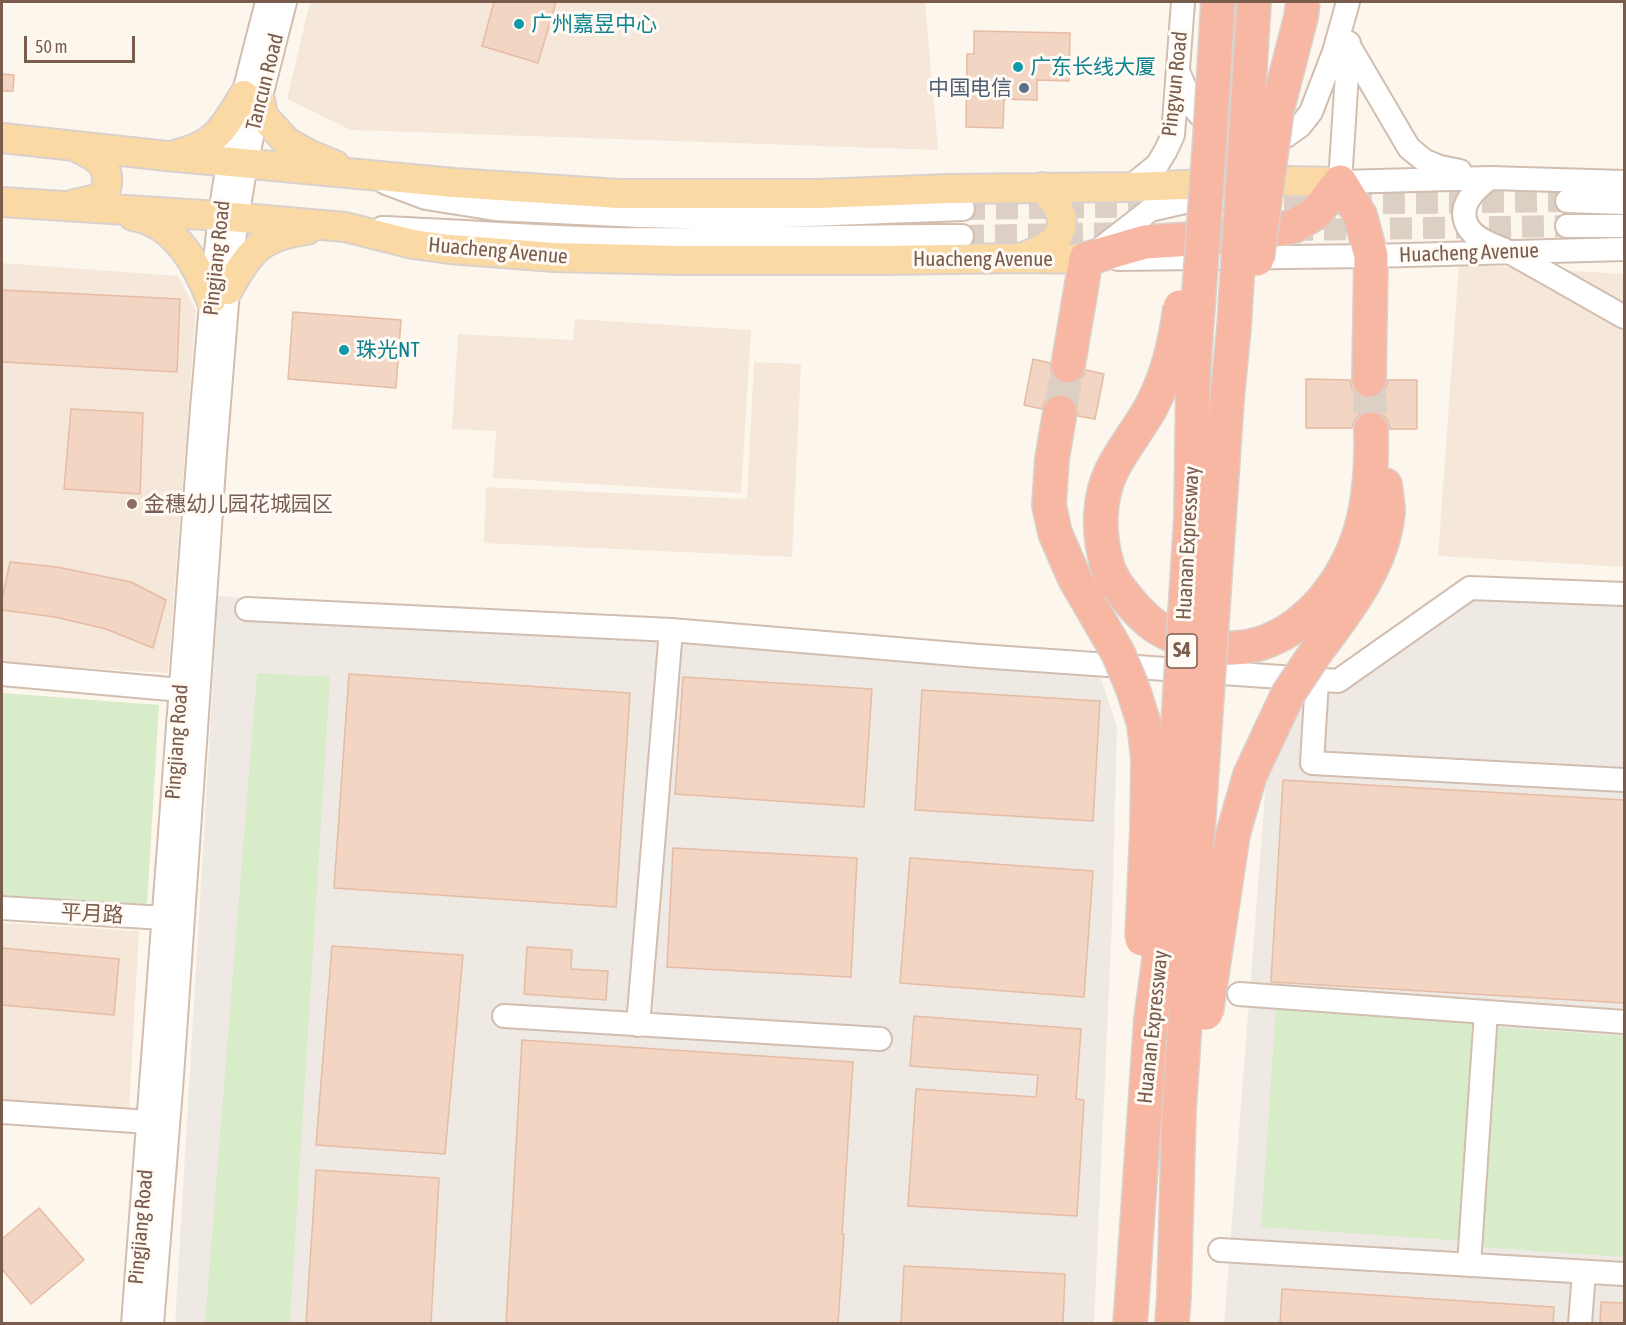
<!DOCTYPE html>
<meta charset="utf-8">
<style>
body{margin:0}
#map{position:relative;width:1626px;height:1325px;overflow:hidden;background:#fdf6ec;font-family:"Asap Condensed",sans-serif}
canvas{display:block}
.frame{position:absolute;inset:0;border:3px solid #7a5c4d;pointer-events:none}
.scale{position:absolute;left:24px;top:36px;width:111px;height:27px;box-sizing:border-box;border:3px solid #7a5c4d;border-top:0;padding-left:8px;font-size:18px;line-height:21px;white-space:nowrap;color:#7a5c4d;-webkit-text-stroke:4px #fffaf3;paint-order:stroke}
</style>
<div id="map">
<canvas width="1626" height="1325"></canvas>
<div class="frame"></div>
<div class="scale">50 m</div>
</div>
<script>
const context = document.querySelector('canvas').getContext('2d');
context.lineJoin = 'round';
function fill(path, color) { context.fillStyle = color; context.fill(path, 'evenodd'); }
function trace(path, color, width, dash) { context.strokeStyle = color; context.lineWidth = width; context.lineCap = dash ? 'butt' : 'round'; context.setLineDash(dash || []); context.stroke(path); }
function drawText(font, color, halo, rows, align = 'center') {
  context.font = font + ' "Asap Condensed","Noto Sans SC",sans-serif'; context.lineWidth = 6; context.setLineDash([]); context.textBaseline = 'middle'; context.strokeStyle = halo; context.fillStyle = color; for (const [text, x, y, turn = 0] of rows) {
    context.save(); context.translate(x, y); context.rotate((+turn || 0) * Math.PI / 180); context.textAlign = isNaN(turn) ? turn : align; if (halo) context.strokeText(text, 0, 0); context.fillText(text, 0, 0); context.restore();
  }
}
const residential = new Path2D(`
 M310 2H925L938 150 351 130 287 99Z
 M2 263 178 276 196 310 168 673 2 663Z
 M1459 264 1624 274V567L1438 556Z
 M575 319 751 330 741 493 493 478 496 431 452 429 458 334 573 340Z
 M754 362 801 364 792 557 484 543 486 487 747 499Z
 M2 923 139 931 129 1111 2 1099Z`);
const industrial = new Path2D(`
 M1467 582 1624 592V1323L1224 1324 1266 782 1277 746 1309 689Z
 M218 596 1092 657 1101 679 1117 726 1112 921 1094 1323 175 1324Z`);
const green = new Path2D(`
 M257 673 330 677 290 1323H205Z
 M2 693 159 705 147 904 2 895Z
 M1276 1007 1479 1021 1464 1241 1261 1227Z
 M1494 1027 1624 1036V1257L1479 1247Z`);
const building = new Path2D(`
 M494 2H556L538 63 482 46Z
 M974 31 1070 33 1069 81 1037 80V100L1004 99 1003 128 966 127 967 54H974Z
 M2 74 14 75 13 91H2Z
 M2 290 180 299 177 372 2 362Z
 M293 312 401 320 396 388 288 379Z
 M1033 359 1050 363 1051 373 1057 381 1064 384 1075 383 1083 377 1086 370 1104 374 1095 419 1078 416 1077 405 1072 398 1064 394 1053 395 1045 401 1042 409 1024 405Z
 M1306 379 1350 380 1352 389 1359 396 1369 399 1378 397 1385 390 1388 380H1417V429H1390L1387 419 1380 412 1371 410 1361 413 1355 419 1352 428H1306Z
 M71 409 143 413 140 494 64 489Z
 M10 562 57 567 131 582 166 600 153 648 106 629 55 617 2 610V599Z
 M349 674 630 693 616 907 334 888Z
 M683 677 872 689 864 807 675 794Z
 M922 690 1100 701 1093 821 915 810Z
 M1283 780 1624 800V1003L1271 982Z
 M673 848 857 858 851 977 667 967Z
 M910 858 1093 871 1084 997 900 983Z
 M332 946 463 955 445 1154 316 1145Z
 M527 947 572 950 571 969 608 971 606 1000 524 994Z
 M2 948 119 959 114 1015 2 1005Z
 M914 1016 1081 1029 1076 1099 1084 1100 1077 1216 908 1206 916 1089 1036 1097 1038 1075 910 1066Z
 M522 1040 853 1062 842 1234H844L838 1323H506Z
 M316 1170 439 1178 431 1323H306Z
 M39 1208 84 1260 31 1304 2 1269V1239Z
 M904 1266 1065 1274 1063 1323H901Z
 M1282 1289 1554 1307 1553 1323H1280Z
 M1601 1302 1624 1303V1323H1600Z`);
const minorTunnel = new Path2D(`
 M1251 205 1567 201
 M963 209 1167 206
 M1291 230 1567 226
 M962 236 1132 233`);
const highwayTunnel = new Path2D(`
 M1369 380 1371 429
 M1060 412 1068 366`);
const minor = new Path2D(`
 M1348 44 1409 148 1425 161 1440 167 1460 171
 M1179 74 1194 108 1200 115 1222 132 1233 137 1251 139H1277L1286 136 1300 126 1311 112 1334 52 1348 2
 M1490 178C1475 189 1456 206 1468 227 1476 241 1498 246 1511 253 1549 274 1587 296 1624 317
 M1340 182 1349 43
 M386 183 426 198 495 209 640 216 731 218 963 209
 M1330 186 1340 182 1490 178 1624 182
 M1130 187 1157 165 1165 152 1173 135 1183 2
 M1567 201 1624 203
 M1567 226H1624
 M382 228C459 231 536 237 613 239 729 241 846 235 962 236
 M1100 249 1150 210 1198 199 1220 197
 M1118 259 1371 256 1624 249
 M247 609 671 630 979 656 1338 681 1470 588 1624 594
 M2 674 181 690
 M1317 680 1312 763 1624 780
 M2 908 180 919
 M1239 994 1624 1022
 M504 1016 880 1039
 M638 1025 671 630
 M2 1112 149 1122
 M1220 1250 1624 1274
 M1469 1265 1486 1012
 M133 1324 202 408C208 344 212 280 220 216 229 144 249 72 267 2
 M152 1324 172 1076 215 453 229 278 237 218 246 164 260 100 285 2
 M1580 1324 1584 1272`);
const major = new Path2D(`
 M260 100 263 116 287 142 308 154 335 165
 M2 138 167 156 454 183 619 194H817L949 189 1130 187 1289 181 1340 182
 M177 154C217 145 224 127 244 95
 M2 202 220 216 345 227 413 244 450 249 554 257 679 260H882L1021 258 1086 259
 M74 204C83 202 94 201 101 196 106 192 106 189 107 184 109 162 93 155 76 147
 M133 216C175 223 197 264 211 300
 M1023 257C1043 250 1071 237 1059 210 1055 201 1048 194 1042 187
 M228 290C250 251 260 236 307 230`);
const highway = new Path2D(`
 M1068 366 1086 259 1145 242 1254 235 1294 226 1316 213 1340 182 1360 215 1371 256 1369 380
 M1055 533 1049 505 1052 459 1060 412
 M1116 584C1145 623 1160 636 1208 646 1282 661 1342 595 1361 529 1370 497 1372 462 1371 429
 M1316 652C1347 610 1383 566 1388 512 1388 503 1386 493 1385 485
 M1130 1324 1132 1298
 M1172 1324 1174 1295`);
const highwayBridge = new Path2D(`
 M1257 259 1277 110 1301 17 1303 2
 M1055 533 1075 579 1118 653 1133 689 1144 724 1148 759 1147 829 1142 939
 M1116 584C1113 578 1108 571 1107 564 1098 534 1098 498 1112 470 1123 448 1139 429 1151 407 1167 377 1176 341 1180 307
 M1206 1013 1233 834 1250 775 1288 694 1316 652
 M1174 1295 1179 1110 1227 399 1234 327 1254 2
 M1132 1298 1151 1019 1167 901 1191 517 1193 377 1210 137 1218 2`);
const markers = [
 [519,24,6,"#0f9aa8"],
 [1018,67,6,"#0f9aa8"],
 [1024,88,6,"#5c6f8a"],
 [344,350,6,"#0f9aa8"],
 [132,504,6,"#8d6e63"]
];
const shields = [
 [1182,651,30]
];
const shieldNames = [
 ["S4",1182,651]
];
const cultureNames = [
 ["广州嘉昱中心",531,24],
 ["广东长线大厦",1030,67],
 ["珠光NT",356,350]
];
const streetNames = [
 ["Tancun Road",265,82,-76],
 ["Pingyun Road",1175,84,-84],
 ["Huacheng Avenue",498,251,5],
 ["Huacheng Avenue",1469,253,-2],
 ["Pingjiang Road",217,258,-84],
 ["Huacheng Avenue",983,259],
 ["Huanan Expressway",1188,543,-87],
 ["Pingjiang Road",177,742,-86],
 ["平月路",92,914,3],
 ["Huanan Expressway",1153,1027,-84],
 ["Pingjiang Road",141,1227,-85]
];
const serviceNames = [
 ["中国电信",1012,88]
];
const educationNames = [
 ["金穗幼儿园花城园区",144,504]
];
fill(residential, '#f5e8da');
fill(industrial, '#efe9e4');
fill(green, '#d8ecc9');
fill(building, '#f3d5c3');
trace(building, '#e6bba3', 1.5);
trace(minorTunnel, '#dcd0c4', 22, [22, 11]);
trace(highwayTunnel, '#dcd0c4', 33, [33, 16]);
trace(minor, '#d1beb0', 26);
trace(major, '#dad1cd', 32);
trace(highway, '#dad1cd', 36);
trace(minor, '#fff', 22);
trace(major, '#fbd9a5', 28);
trace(highway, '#f7b7a3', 33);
trace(highwayBridge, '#dad1cd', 36, []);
trace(highwayBridge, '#f7b7a3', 33);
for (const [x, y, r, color] of markers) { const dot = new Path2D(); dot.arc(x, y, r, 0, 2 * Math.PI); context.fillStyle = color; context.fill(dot); trace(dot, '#fffaf3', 2); }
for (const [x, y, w] of shields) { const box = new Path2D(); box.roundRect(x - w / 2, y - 17, w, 34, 4.5); context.fillStyle = '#fffaf3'; context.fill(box); trace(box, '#7a5c4d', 1.5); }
drawText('bold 20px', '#7a5c4d', null, shieldNames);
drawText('21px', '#0d838f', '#fffaf3', cultureNames, 'left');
drawText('21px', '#7a5c4d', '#fffaf3', streetNames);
drawText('21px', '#4e5e75', '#fffaf3', serviceNames, 'right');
drawText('21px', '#785e54', '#fffaf3', educationNames, 'left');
</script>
